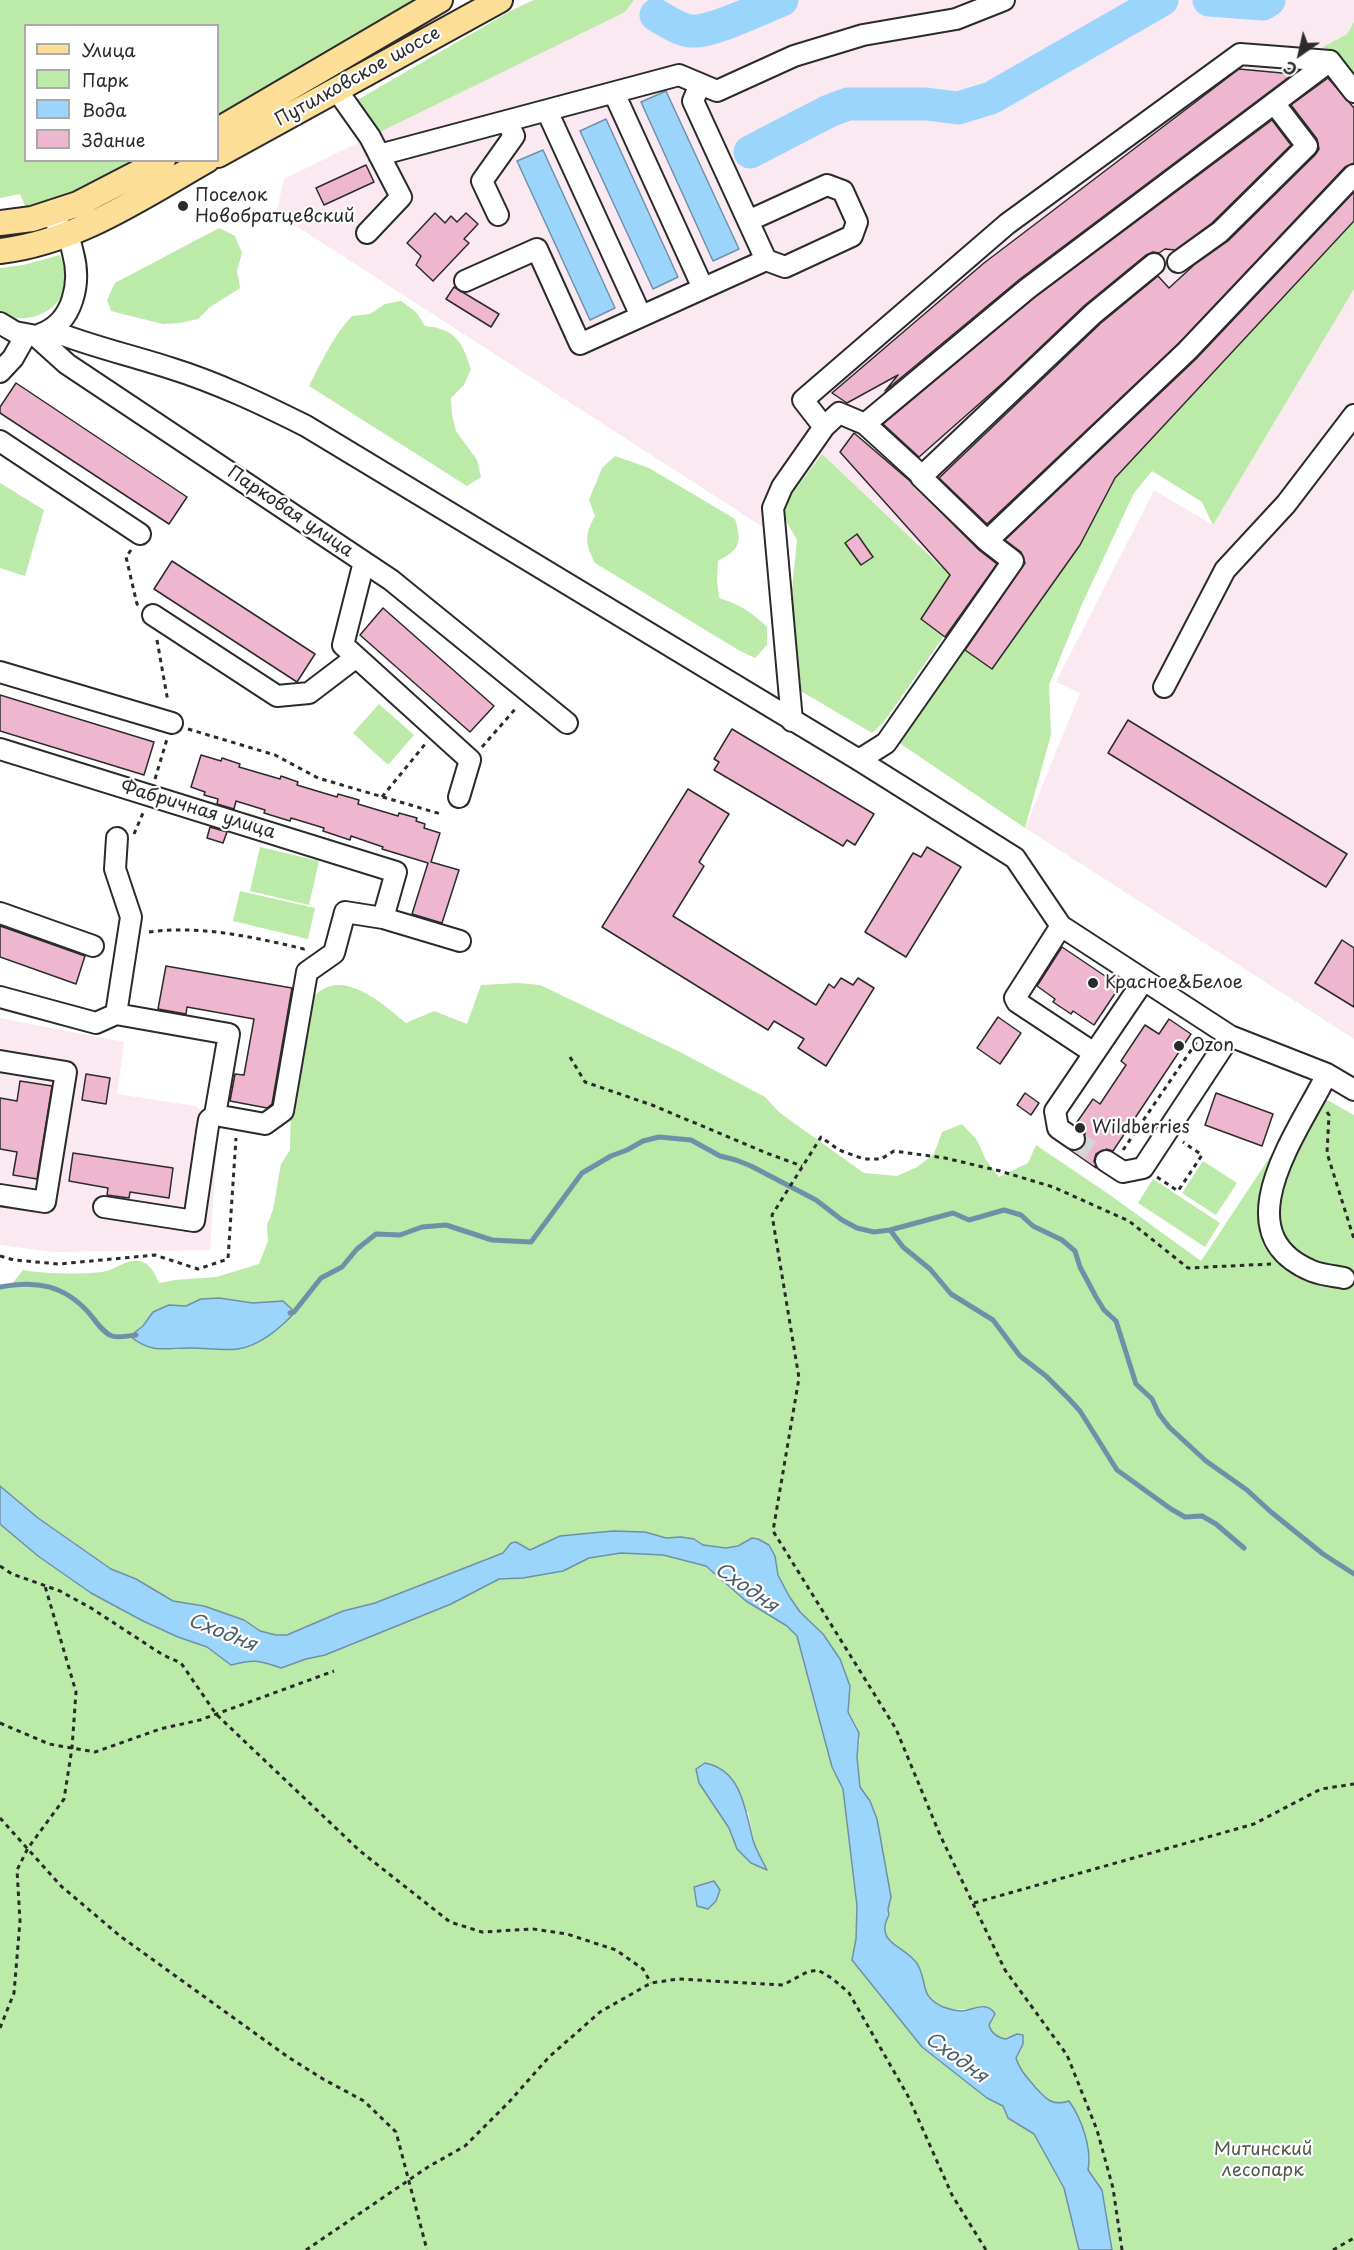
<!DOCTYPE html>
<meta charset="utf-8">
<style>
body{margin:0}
#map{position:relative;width:1354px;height:2250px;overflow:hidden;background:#fff;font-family:"Playpen Sans",sans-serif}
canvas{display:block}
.legend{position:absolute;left:24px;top:24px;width:195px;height:138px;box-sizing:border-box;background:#fff;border:2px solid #aaa;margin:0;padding:8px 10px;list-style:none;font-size:18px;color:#2b2b2b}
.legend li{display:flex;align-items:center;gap:12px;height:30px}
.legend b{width:30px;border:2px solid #aaa}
.north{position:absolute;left:1270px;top:24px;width:60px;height:60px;-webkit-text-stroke:4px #fff;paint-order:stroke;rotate:214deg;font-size:16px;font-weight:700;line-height:24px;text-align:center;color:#2b2b2b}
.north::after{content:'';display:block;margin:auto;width:21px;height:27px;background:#2b2b2b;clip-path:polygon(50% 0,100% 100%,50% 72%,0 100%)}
</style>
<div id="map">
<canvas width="1354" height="2250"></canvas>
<ul class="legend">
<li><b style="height:8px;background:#fcde96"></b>Улица</li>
<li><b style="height:16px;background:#bbeaa9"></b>Парк</li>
<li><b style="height:16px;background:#9cd5fc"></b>Вода</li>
<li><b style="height:16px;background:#eeb7cf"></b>Здание</li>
</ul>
<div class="north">С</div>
</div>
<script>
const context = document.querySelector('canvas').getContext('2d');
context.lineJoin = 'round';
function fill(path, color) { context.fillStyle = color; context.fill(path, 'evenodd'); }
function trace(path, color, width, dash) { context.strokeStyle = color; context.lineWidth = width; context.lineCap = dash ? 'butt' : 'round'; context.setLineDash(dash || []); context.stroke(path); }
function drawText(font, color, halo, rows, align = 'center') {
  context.font = font + ' "Playpen Sans",sans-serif'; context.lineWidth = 4.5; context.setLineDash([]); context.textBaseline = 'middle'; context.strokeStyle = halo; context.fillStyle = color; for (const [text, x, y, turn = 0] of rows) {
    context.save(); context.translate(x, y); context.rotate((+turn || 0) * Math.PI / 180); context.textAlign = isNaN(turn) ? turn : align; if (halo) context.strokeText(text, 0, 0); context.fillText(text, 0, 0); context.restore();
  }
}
const built = new Path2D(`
 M634 0H1354V22L1347 34 1323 47 1354 76V221L1080 545 992 669 944 636 950 575 822 454 766 529 276 213 284 179 624 12Z
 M1354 289V1039L1025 828 1080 693 1056 682 1154 490 1213 525Z
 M0 1018 124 1042 117 1094 196 1106 218 1129 210 1250 53 1252 0 1245Z`);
const green = new Path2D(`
 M0 0H415L218 119V26H26V160L146 161 78 193 26 208 20 194 0 198Z
 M534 0H634L625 12 376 134 354 102 514 9Z
 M1354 22V76L1323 47 1347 34Z
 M1354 221V289L1213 525 1202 502 1152 471 1134 493 1082 604 1049 685 1051 735 1025 828 898 742 912 726 964 650 993 668 1080 545 1115 478Z
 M219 228 235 236 242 253 237 271 240 288 210 307 198 319 180 323 163 324 111 311 107 300 115 283Z
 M60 255C62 262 66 271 66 278 67 310 26 328 0 313V268L23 265Z
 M401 301 416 312 425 326C456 329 462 342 471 369L464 385 451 398 452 415 456 431 477 460 481 477 467 486 309 386C322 361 333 336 352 316L370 314 385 304Z
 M822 454 950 575 944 636 883 723 872 733 799 690 792 589 797 540 780 510Z
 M615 456 649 468 735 519C742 543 740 549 718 561L717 580 719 598C739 604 753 613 767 627V645L755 658 740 651 595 563C585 543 584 536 595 516L589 500 602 468Z
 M0 483 44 510 25 576 0 568Z
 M379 704 414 735 388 765 353 733Z
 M260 847 319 861 309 905 250 891Z
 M240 891 315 908 308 939 233 921Z
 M518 983 540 985 680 1052 765 1097 780 1113 864 1173 897 1176 917 1167 934 1154 942 1132 962 1124 977 1140 986 1160 999 1177 1028 1163 1036 1145 1110 1195 1201 1261 1313 1092 1354 1115V2250H1112L1098 2185 1088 2170C1092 2149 1081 2125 1072 2106 1066 2104 1060 2105 1053 2103 1038 2098 1021 2072 1016 2058L1021 2050 1017 2034C1005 2041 992 2039 989 2025L995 2014 987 2006C970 2008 957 2013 941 2006 921 1996 916 1971 903 1954 898 1947 891 1944 887 1937 883 1929 885 1923 889 1915L888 1909 891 1897 879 1832 870 1801 860 1787 857 1756 860 1739 857 1727 848 1711 850 1686 840 1659 823 1634 800 1612 789 1596 778 1575 775 1556 769 1545 752 1538 732 1548 703 1545 694 1539 666 1538 645 1532 560 1536 530 1550 517 1542 511 1543 503 1553 375 1603 343 1611 287 1635H276L260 1631 244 1620 204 1606 173 1602 136 1579 111 1569 38 1518 0 1486V1287L11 1285 23 1270C40 1274 91 1275 107 1271 117 1268 127 1259 138 1261 150 1262 155 1274 159 1283L175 1280 216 1277 259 1264 268 1241 267 1225 273 1210 281 1164 290 1150 291 1105 306 1007C334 960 377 999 406 1023L434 1011 467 1024 481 985ZM219 1298 253 1303 283 1301 284 1325 270 1335 239 1349 190 1348 174 1350 131 1336 143 1326 153 1312 169 1305 186 1306 201 1299Z
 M1203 1161 1237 1183 1216 1215 1182 1193Z
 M1153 1179 1220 1223 1205 1247 1138 1203Z
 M0 1524 38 1556 91 1593 143 1621 178 1637 207 1647 231 1664C253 1659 259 1660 281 1668L306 1659 325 1655 451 1604 499 1579 523 1578 563 1571 589 1558 621 1553 663 1555 706 1566 746 1601 787 1626 797 1636 832 1767 843 1789 857 1906 856 1939 852 1960 956 2073 987 2098 1003 2106 1009 2118 1034 2134 1064 2188 1079 2250H0ZM717 1810 748 1812 754 1843 766 1869 737 1849 729 1828Z`);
const water = new Path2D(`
 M666 91 739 249 713 261 641 102Z
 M606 119 678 277 653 289 580 131Z
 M543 150 615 308 590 320 517 161Z
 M219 1298 253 1303 283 1301 295 1312C281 1328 259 1346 238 1349 222 1351 207 1348 191 1348 166 1348 151 1354 130 1336L143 1326 153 1312 169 1305 186 1306 201 1299Z
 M0 1486 38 1518 111 1569 136 1579 173 1601 204 1606 244 1620 260 1631 276 1635H287L343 1611 375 1603 503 1553 511 1543 516 1542 530 1550 560 1536 613 1531 645 1532 666 1538 681 1537 694 1539 703 1545 726 1548 738 1546 752 1538 758 1539 769 1545 775 1556 778 1575 789 1596 800 1612 823 1634 840 1659 850 1686 848 1712 859 1733 857 1757 860 1787 870 1801 877 1819 891 1897 888 1909 889 1915C873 1944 907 1946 918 1965 928 1984 919 1996 943 2007 949 2009 956 2011 962 2011 974 2010 987 2000 995 2014L989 2025C991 2033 998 2038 1006 2039L1017 2034 1023 2035V2044L1016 2058C1020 2071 1027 2077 1035 2087 1045 2098 1052 2107 1069 2101 1082 2119 1092 2149 1088 2170L1102 2190 1112 2250H1079L1064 2188 1034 2134 1008 2118 1003 2106 987 2098 922 2047 852 1960 856 1939 857 1906 843 1789 832 1767 797 1636 787 1626 746 1601 706 1566 663 1555 621 1553 589 1558 563 1571 523 1578 499 1579 451 1604 325 1655 306 1659 281 1668C259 1660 253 1659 231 1665L207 1647 178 1637 143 1621 91 1593 38 1556 0 1524Z
 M705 1763C742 1770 745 1810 753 1840 756 1850 762 1860 767 1870L751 1863 737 1849 729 1828 699 1783 696 1769Z
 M714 1881 720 1890 716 1901 708 1909 697 1906 694 1887Z`);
const stream = new Path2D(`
 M890 1230 953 1213 969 1220 1004 1210 1021 1215 1033 1226 1062 1240 1075 1251 1080 1267 1096 1297 1104 1310 1116 1321 1136 1384 1152 1399 1159 1414 1169 1427 1206 1461 1247 1490 1271 1512 1323 1554 1354 1574
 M0 1287C36 1280 64 1285 89 1313 95 1320 103 1333 112 1336 118 1338 129 1336 136 1335
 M290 1313 294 1312 321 1278 342 1267 357 1249 376 1234 400 1235 422 1227 446 1225 492 1240 531 1242 582 1173 611 1156 627 1150 643 1141 659 1137 691 1140 720 1156 736 1160 751 1166 816 1200 842 1220 857 1228 874 1232 890 1230 903 1247 930 1269 951 1294 993 1320 1020 1356 1046 1376 1069 1399 1080 1411 1117 1470 1171 1509 1185 1517 1202 1516 1216 1524 1244 1548`);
const river = new Path2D(`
 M1209 0 1263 4 1269 0
 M656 15C667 21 679 30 691 31 711 33 762 8 782 0
 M750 152 829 111 848 104H926L958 108 991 98 1162 0`);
const building = new Path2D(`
 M1239 69 1293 74 1020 279 885 391 898 375 847 403 832 393 984 263Z
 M1328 78 1354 108V163L1345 167 1179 343 987 524 939 478 1101 323 1158 276 1169 288 1194 265 1228 241 1315 155 1319 149 1317 139 1291 105Z
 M1272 120 1291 145 1212 223 1175 250 1165 249 1159 253 1153 252 1146 255 1085 305 1005 381 919 457 883 424 1034 298Z
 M366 165 374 182 324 205 316 188Z
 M1354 192V221L1115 478 1080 545 992 669 965 650 1025 563 1021 552 1005 540 1196 359Z
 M435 213 445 223 451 216 457 222 466 213 478 224 464 239 469 243 433 281 416 265 421 256 407 243Z
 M454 287 499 314 491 327 446 299Z
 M16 383 187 497 169 524 0 413V407Z
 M854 433 910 481 979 550 997 564 945 637 921 619 950 575 840 452Z
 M857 534 873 557 861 565 845 543Z
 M172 561 315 654 297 682 154 589Z
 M383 608 494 706 470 732 360 635Z
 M0 695 154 742 144 775 0 731Z
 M1128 720 1347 854 1326 887 1108 753Z
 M732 729 874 814 855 845 847 840 843 846 714 770 719 762 714 759Z
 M201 755 221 761 222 758 240 764 239 767 280 779 281 776 298 782 297 785 337 797 338 794 359 800 358 804 398 816 399 813 417 818 416 821 425 824 424 828 440 833 431 862 459 870 442 923 412 914 428 863 382 849 383 847 351 836 350 840 323 831 324 828 291 818 290 821 264 813 265 810 236 801 234 809 217 804 218 799 204 795 205 792 191 787Z
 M688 789 729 814 699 862 704 866 673 916 816 1005 829 984 834 988 841 978 853 985 858 978 874 988 826 1066 798 1048 804 1039 774 1021 768 1030 602 927Z
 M210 827 227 832 223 843 207 838Z
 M927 847 961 867 906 957 865 932 913 853 921 857Z
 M0 926 85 956 76 984 0 957Z
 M1342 940 1354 948V1007L1315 983Z
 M1062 947 1120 986 1094 1025 1073 1011 1071 1014 1053 1002 1055 999 1037 986Z
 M166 966 292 988 272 1104 267 1108 230 1101 235 1074 244 1075 254 1019 187 1007 186 1014 158 1009Z
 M998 1017 1021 1033 1000 1064 977 1048Z
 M1169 1019 1191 1034 1113 1151 1106 1149 1096 1154 1094 1161 1096 1168 1070 1150H1080L1086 1141 1085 1133 1075 1125 1093 1099 1100 1104 1126 1065 1121 1061 1145 1025 1159 1034Z
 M86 1074 110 1078 106 1104 82 1100Z
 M20 1081 52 1086 37 1179 13 1175 17 1152 0 1149V1098L17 1101Z
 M1025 1093 1039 1103 1031 1115 1017 1105Z
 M1216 1093 1273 1114 1262 1146 1205 1125Z
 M73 1153 173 1168 169 1198 130 1192 129 1198 107 1195 108 1188 69 1181Z`);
const minorTunnel = new Path2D(`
 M1074 1139 1106 1161`);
const path = new Path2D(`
 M131 550 126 557 137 604 139 606
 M157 640 168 702
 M188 729 275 755 318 778 441 814
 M482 747 517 707
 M155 779 167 739
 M382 797 426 743
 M134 834 143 813
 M149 932C201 925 253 937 304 949L308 948
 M570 1057 585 1082 652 1105 769 1154 802 1166
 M1327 1112 1329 1115 1327 1153 1354 1239
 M1123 1150 1200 1037
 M1157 1177 1178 1191 1202 1155 1183 1142
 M0 1256 14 1260 59 1264 155 1255 198 1269 228 1259 236 1138
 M0 1566 12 1574 60 1591 91 1608 163 1655 181 1663 216 1714 240 1737 360 1851 450 1922 482 1932 533 1929 567 1934 616 1950 643 1969 651 1983
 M0 1723 49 1744 95 1752 160 1729 200 1720 334 1671
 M0 1818 61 1886 120 1936 288 2057 323 2079 364 2101 396 2132 427 2250
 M974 1903 1254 1824 1321 1789 1354 1784
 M0 2028 14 1993 20 1921 17 1870 28 1848 64 1799 72 1748 76 1692 45 1586
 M306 2250 428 2167 465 2146 509 2102 549 2057 600 2012 651 1983 678 1979 783 1985 807 1972 818 1970 833 1979 849 1993 908 2096 952 2195 986 2250
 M1122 2250 1113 2188 1097 2130 1067 2055 1005 1970 940 1835 896 1729 773 1531 799 1378 772 1215 821 1137 839 1150 864 1159H881L894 1151 945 1158 1000 1171 1053 1187 1129 1221 1188 1268 1271 1264
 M1333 2250 1354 2238`);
const minor = new Path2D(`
 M336 89 370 137 401 197 367 233
 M614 93 703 288
 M547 111 641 316
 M379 155 679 75 717 91 794 56 863 35 956 19 1004 0
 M498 215 482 181 514 136 507 121
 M748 221 827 185 843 191 857 222 852 236 785 267 766 260
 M1178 262 1220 232 1307 146 1274 103
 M1154 264 1093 314 921 477 987 541 1187 351 1354 175
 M465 281 537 249 580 344 766 260 693 101 700 84
 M0 323 15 332 36 336 67 364 391 580 567 723
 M50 330C89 346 130 355 170 368 218 383 262 404 306 426L859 760 1015 858 1061 926
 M41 334C74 322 81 282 73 253 70 240 68 232 57 225
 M0 372 13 358 26 335
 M824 427 839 413 865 424
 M0 441 140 534
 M922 476 865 424 1027 289 1330 61
 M364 562 343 645 470 760 459 797
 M153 615 277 696 309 693 355 658
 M0 672 172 723
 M1164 687 1225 570 1286 504 1354 415
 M792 721 773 508 782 487 824 427 803 400 1007 224 1240 54 1330 61 1354 92
 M0 749 396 872 383 918 460 941
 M859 760 886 743 1013 561 987 541
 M0 913 93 946
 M0 997 96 1023 116 1014 131 917 115 869 117 838
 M116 1014 229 1034 215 1115 265 1124 283 1111 307 972 334 953 345 912 383 918
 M1094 1053 1017 1002 1015 998 1061 926 1230 1036 1327 1074 1354 1090
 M0 1061 66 1072 45 1202 0 1195
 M1327 1074C1300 1130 1220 1233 1312 1271 1322 1275 1334 1276 1344 1278
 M1074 1139 1058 1128 1055 1111 1144 980
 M1106 1161 1123 1172 1143 1168 1230 1036
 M104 1207 194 1221 207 1132 209 1120 215 1115`);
const major = new Path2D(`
 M218 130 440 0
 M218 155 500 0
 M0 223 32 219 78 204 163 160
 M0 251C77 242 142 197 207 160`);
const markers = [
 [183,206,6,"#2b2b2b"],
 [1093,983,6,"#2b2b2b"],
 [1179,1046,6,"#2b2b2b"],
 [1080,1128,6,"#2b2b2b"]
];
const streetNames = [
 ["Путилковское шоссе",358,77,-29],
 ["Парковая улица",290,512,34],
 ["Фабричная улица",198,810,17]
];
const poiNames = [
 ["Поселок",195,196],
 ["Новобратцевский",195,217],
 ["Красное&Белое",1105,983],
 ["Ozon",1191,1046],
 ["Wildberries",1092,1128]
];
const parkNames = [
 ["Митинский",1263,2150],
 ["лесопарк",1263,2171]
];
const waterNames = [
 ["Сходня",746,1588,35],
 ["Сходня",222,1633,22],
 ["Сходня",956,2058,36]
];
fill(built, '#fae9f1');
fill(green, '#bbeaa9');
fill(water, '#9cd5fc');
trace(water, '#6f91a8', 1.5);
trace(stream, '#6f91a8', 5);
trace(river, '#9cd5fc', 33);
fill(building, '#eeb7cf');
trace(building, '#2b2b2b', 1.5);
trace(minorTunnel, '#d5d5d5', 20, [20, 10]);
trace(minor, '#2b2b2b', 24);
trace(major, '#2b2b2b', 28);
trace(path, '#2b2b2b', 3, [4.5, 4.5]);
trace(minor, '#fff', 20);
trace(major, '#fcde96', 24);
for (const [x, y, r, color] of markers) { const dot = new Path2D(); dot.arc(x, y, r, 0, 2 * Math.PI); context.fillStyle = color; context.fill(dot); trace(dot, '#fff', 2); }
drawText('18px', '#2b2b2b', '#fff', streetNames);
drawText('18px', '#2b2b2b', '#fff', poiNames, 'left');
drawText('18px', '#4f5b4a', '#fff', parkNames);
drawText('italic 20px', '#4d5e6a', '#fff', waterNames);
</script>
